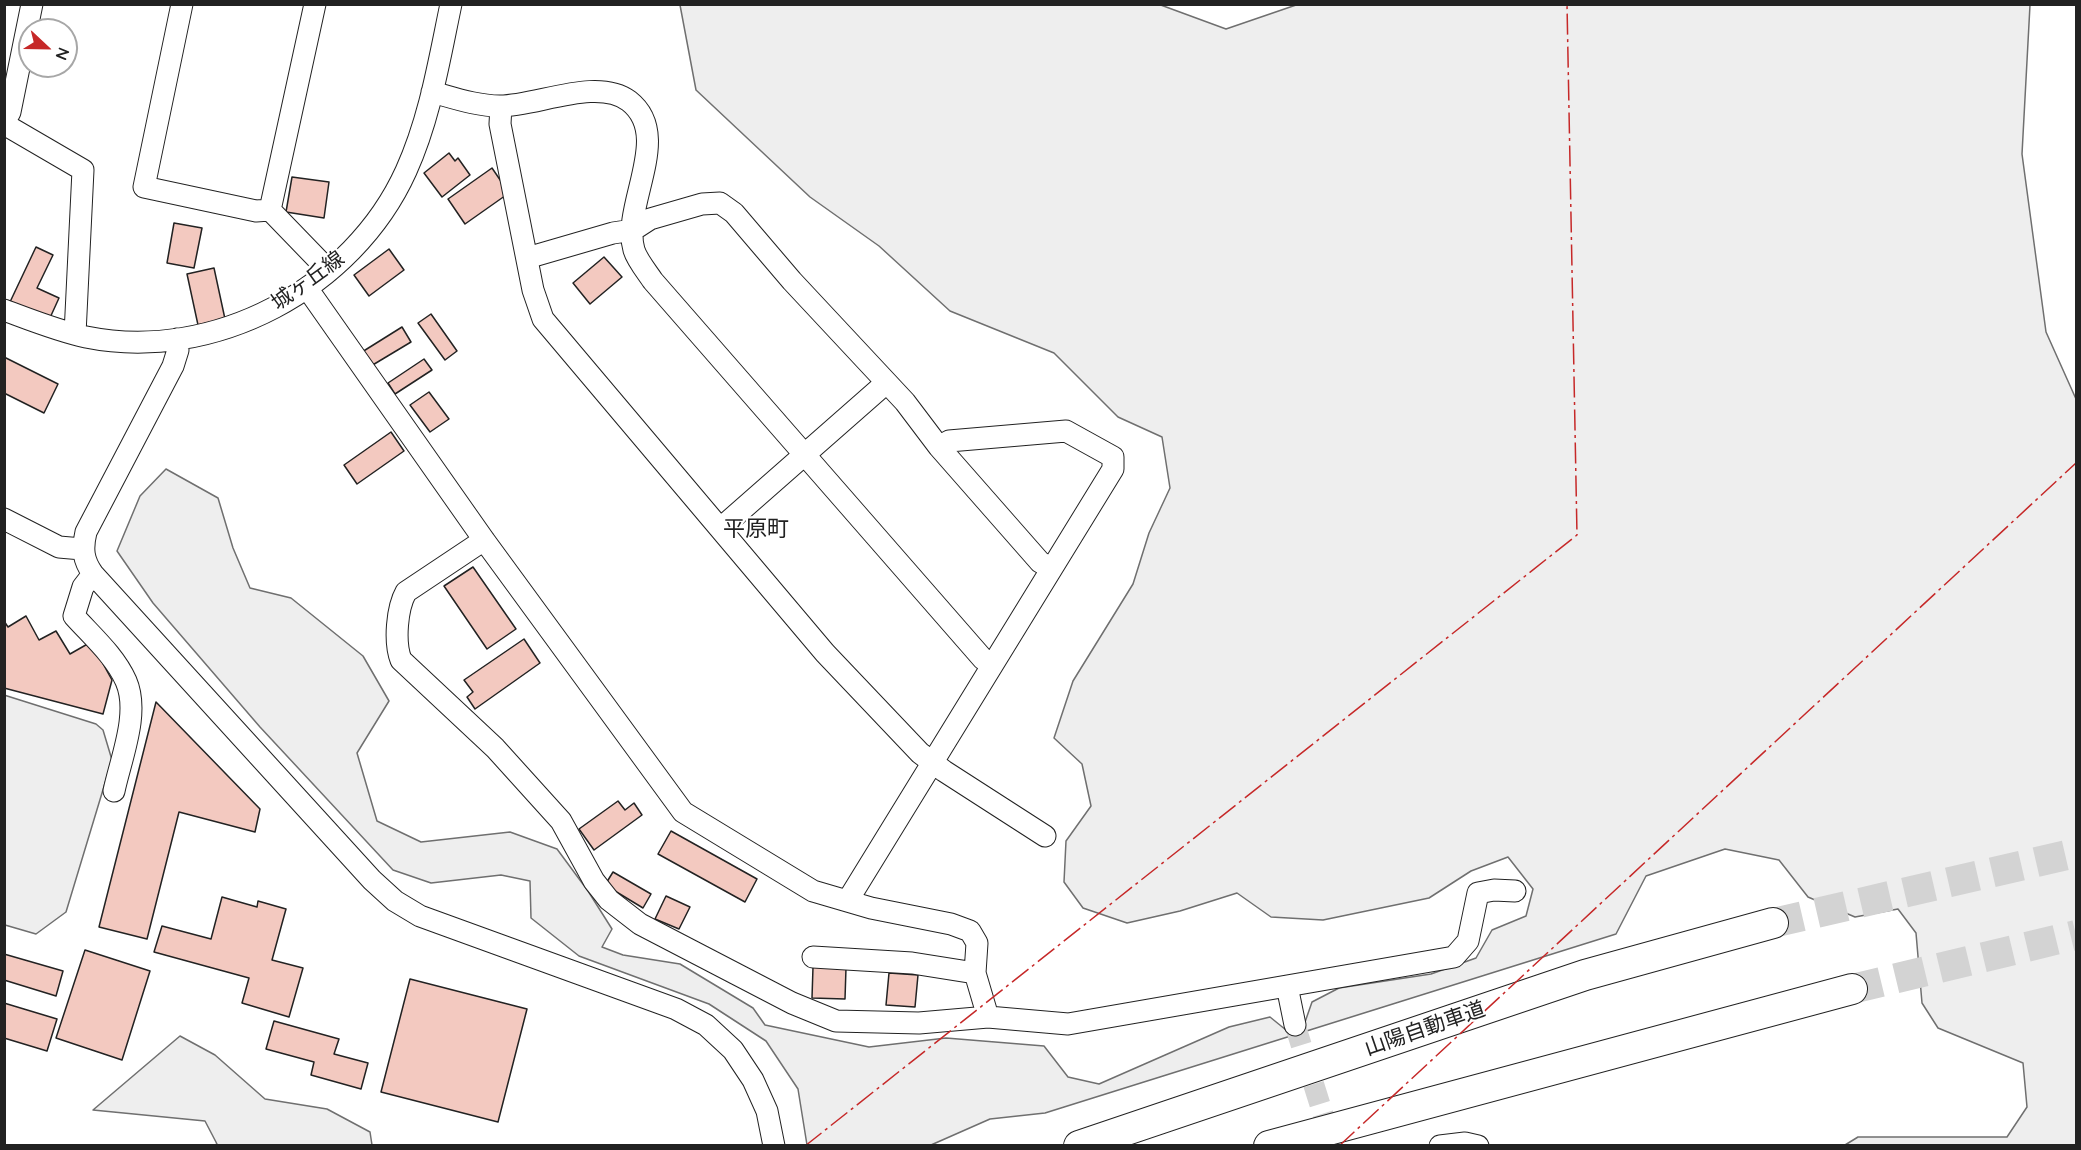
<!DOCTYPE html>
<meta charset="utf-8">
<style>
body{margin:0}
#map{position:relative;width:2081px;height:1150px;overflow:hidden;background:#fff;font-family:Quicksand,sans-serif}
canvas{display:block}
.frame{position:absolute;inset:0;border:6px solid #222;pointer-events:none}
.north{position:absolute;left:18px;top:18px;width:60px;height:60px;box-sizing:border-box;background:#fff;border:2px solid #a7a7a7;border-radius:50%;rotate:112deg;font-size:16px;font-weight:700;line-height:24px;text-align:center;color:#222}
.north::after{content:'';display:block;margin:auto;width:21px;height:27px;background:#c62828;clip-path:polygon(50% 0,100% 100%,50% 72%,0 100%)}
</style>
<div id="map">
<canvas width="2081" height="1150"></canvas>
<div class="frame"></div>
<div class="north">N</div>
</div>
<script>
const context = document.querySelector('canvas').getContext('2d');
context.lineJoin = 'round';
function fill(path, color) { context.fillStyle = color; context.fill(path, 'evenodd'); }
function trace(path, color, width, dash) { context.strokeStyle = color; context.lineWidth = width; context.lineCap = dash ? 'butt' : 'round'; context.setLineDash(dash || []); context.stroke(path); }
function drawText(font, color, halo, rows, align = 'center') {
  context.font = font + ' Quicksand,"Noto Sans JP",sans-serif'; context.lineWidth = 4.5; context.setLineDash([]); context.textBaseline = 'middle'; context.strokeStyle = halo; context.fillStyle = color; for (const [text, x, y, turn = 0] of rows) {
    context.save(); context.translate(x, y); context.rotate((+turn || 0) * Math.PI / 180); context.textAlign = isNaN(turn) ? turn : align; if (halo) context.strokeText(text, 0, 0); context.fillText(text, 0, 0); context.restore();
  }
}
const green = new Path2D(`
 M1158 4 1226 29 1299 4 2030 5 2022 154 2046 332 2076 399V1145H1845L1858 1137H2007L2027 1107 2023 1063 1938 1028 1922 1003 1916 933 1898 909 1855 917 1808 897 1779 860 1725 849 1646 876 1616 934 1045 1113 990 1119 931 1145H807L798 1089 766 1041 709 1004 579 956 531 918 530 881 501 875 431 883 393 870 260 727 153 603 117 551 140 496 166 469 218 498 233 548 250 588 291 598 363 656 389 701 357 753 377 821 421 842 510 832 557 849 588 891 612 929 602 947 623 955 680 964 753 1008 765 1025 869 1047 946 1038 1044 1046 1068 1077 1099 1084 1229 1027 1270 1017 1286 1030 1304 1025 1312 1002 1339 988 1431 974 1476 958 1492 930 1526 916 1533 889 1508 857 1471 871 1429 898 1323 920 1271 917 1237 893 1180 911 1127 923 1083 908 1064 882 1066 841 1091 806 1082 764 1054 738 1073 681 1133 584 1149 533 1170 488 1162 437 1118 417 1054 353 950 311 879 246 810 197 696 90 680 5Z
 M4 695 96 724 103 730 112 760 66 912 36 934 5 925Z
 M180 1036 215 1055 265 1099 327 1109 370 1132 372 1145H215L217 1144 205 1121 93 1110Z`);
const building = new Path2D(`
 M449 153 455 161 458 158 470 175 442 197 424 173Z
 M492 168 509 193 465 224 448 199Z
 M292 177 329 182 324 218 286 212Z
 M174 223 202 228 194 268 167 263Z
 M36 247 53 255 37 288 59 298 49 320 10 302Z
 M389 249 404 270 369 296 354 275Z
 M604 257 622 277 590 304 573 283Z
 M214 268 225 319 198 325 187 274Z
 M431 314 457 351 445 360 418 323Z
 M402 327 411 342 371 366 362 352Z
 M4 357 58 384 44 413 4 393Z
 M424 359 432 370 395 394 388 383Z
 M429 392 449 419 430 432 410 405Z
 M391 432 404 451 357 484 344 465Z
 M473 567 516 629 487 649 444 586Z
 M26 616 39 640 56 631 70 654 91 642 112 680 103 714 4 688V621L8 627Z
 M524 639 540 663 475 709 467 697 473 692 464 680Z
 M156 702 260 809 255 832 179 812 147 939 99 927Z
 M618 801 625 810 634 803 642 815 594 850 579 829Z
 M671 831 757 879 745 902 658 854Z
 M613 872 651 894 643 908 605 885Z
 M666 896 690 907 679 929 655 919Z
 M222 897 257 907 258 901 286 909 272 960 303 968 289 1017 242 1003 249 978 154 952 162 926 211 939Z
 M85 950 150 971 122 1060 56 1038Z
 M4 954 63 971 56 996 4 980Z
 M813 967 846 968 845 999 812 998Z
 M889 973 918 975 915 1007 886 1005Z
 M410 979 527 1009 498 1122 381 1092Z
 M4 1003 57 1019 47 1051 4 1038Z
 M274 1021 339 1039 334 1054 368 1063 361 1089 311 1075 314 1062 266 1049Z`);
const minorTunnel = new Path2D(`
 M1295 1025 1333 1146`);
const highwayTunnel = new Path2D(`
 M1773 923 2076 853
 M1852 989 2076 935`);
const minor = new Path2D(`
 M182 4 144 187 256 211 270 210
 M432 92C454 98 477 106 500 106 537 106 597 77 629 101 674 136 621 205 634 250 637 260 647 272 653 281L983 659 992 665
 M501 106 500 124 533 290 543 319 825 653 920 753 944 771 1045 836
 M4 123 10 112 32 4
 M4 124 83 170 75 334
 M270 210 315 4
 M270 210 329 271
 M527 258 613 233 633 230 650 219 702 204 720 203 734 213 792 281 905 402 939 447 1040 562 1051 568
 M307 288 484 540 683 812 813 891 871 908 951 924 970 931 977 943 975 973 988 1017
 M4 310C31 320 58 331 86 337 214 363 353 288 406 171 430 118 439 61 451 4
 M177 339 178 350 173 366 86 532C82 549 83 560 93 574L372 880 395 901 420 916 676 1009 706 1025 733 1050 753 1080 767 1111 774 1146
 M4 519 59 547 82 549
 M721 528 886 383
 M484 540 406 592C397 608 394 642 401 660L495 748 561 821 594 881 609 900 640 924 792 1003 836 1021 919 1023 988 1017 1068 1024 1454 957 1468 941 1478 893 1494 890 1515 891
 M93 574 83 587 74 616C92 636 115 656 126 681 140 713 121 758 114 791
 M848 900 1113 469V457L1066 431 949 441 939 447
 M813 957 912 963 975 973
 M1287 986 1295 1025
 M1440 1146 1465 1143 1478 1146`);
const highway = new Path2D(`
 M1079 1146 1585 975 1773 923
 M1269 1146 1852 989`);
const power = new Path2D(`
 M805 1146 1577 535 1567 4
 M1339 1146 2076 463`);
const streetNames = [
 ["城ヶ丘線",308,281,-36],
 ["山陽自動車道",1425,1029,-19]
];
const neighbourhoodNames = [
 ["平原町",756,529]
];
fill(green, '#eee');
trace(green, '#6f6f6f', 1.5);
fill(building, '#f3c9c0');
trace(building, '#222', 1.5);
trace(minorTunnel, '#d3d3d3', 21, [21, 10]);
trace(highwayTunnel, '#d3d3d3', 30, [30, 15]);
trace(minor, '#222', 23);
trace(highway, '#222', 32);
trace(minor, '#fff', 21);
trace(highway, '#fff', 30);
trace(power, '#c62828', 1.5, [21, 4.5, 3, 4.5]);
drawText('21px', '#222', '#fff', streetNames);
drawText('22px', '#222', '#fff', neighbourhoodNames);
</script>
